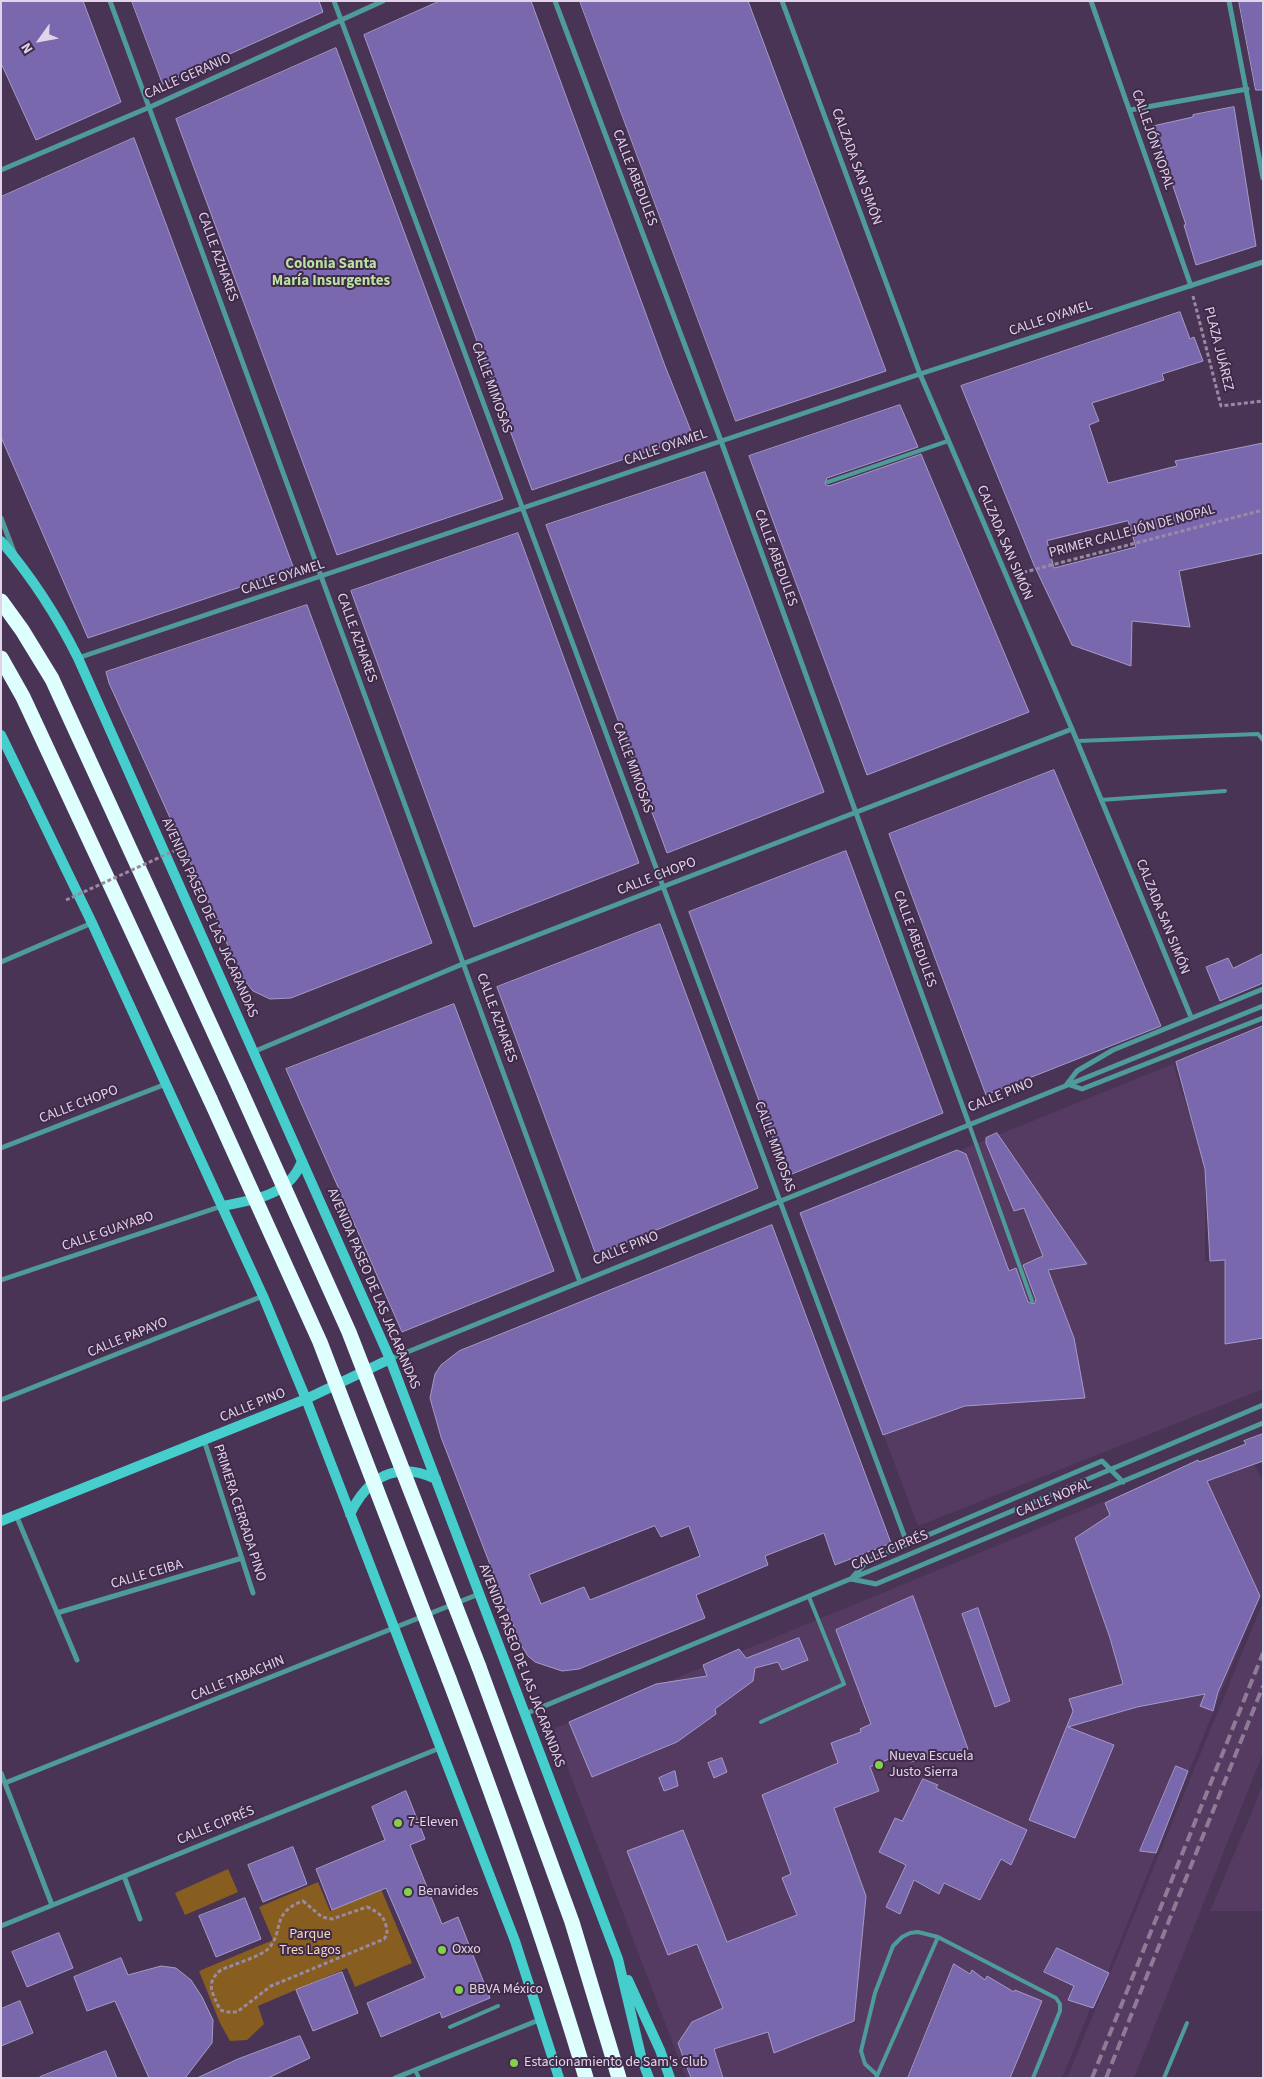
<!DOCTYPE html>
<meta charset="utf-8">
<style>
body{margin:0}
#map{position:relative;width:1264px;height:2079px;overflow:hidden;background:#4a3455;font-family:"Source Sans 3",sans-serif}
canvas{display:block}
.frame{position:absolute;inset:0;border:2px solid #e1d3e8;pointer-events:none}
.north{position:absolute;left:15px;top:15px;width:50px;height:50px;-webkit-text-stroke:4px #402a4a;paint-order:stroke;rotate:238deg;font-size:14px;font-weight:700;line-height:20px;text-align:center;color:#e1d3e8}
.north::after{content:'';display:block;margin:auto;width:18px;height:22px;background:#e1d3e8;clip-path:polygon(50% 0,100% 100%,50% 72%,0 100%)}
</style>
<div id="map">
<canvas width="1264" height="2079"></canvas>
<div class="frame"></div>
<div class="north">N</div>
</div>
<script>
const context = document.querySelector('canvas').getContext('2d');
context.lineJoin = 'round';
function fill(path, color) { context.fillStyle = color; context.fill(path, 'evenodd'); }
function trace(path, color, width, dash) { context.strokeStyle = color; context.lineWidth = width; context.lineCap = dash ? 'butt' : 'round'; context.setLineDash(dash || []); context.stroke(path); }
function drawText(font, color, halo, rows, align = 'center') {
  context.font = font + ' "Source Sans 3",sans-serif'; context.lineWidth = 4; context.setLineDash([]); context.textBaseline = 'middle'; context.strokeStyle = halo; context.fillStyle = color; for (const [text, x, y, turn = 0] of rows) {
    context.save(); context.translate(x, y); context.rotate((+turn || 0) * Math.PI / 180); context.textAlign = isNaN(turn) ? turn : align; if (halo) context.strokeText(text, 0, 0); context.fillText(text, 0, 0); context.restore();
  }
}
const built = new Path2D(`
 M1173 1064 1205 1164V1261L1224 1260V1342L1263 1337V1389L918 1526 801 1215Z
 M1243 1444 1263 1481V1589L1107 1974 1095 1997 1062 2078H686L553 1729Z
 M1263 1602V1753L1134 2078H1067Z
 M1263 1784V1911H1210L1256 1802Z`);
const green = new Path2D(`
 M228 1869 238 1892 185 1915 175 1893Z
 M318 1882 330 1911 381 1889 412 1963 355 1987 347 1968 258 2006 264 2024 247 2040 230 2041 220 2023 199 1971 273 1940 259 1907Z`);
const building = new Path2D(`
 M1 1H83L121 102 36 140 1 63Z
 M132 1H319L323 12 163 84Z
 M440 1H531L665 366 693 436 532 490 364 35Z
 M580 1H748L886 371 736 421Z
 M1239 1H1263V90H1256Z
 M336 48 503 499 337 555 176 119Z
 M1234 107 1256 246 1196 265 1184 225H1186L1153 126 1193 117V115Z
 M134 138 294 569 88 638 1 437V197Z
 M1180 312 1190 339 1194 337 1203 361 1162 374 1164 380 1092 403 1099 421 1089 425 1108 483 1177 466 1175 461 1263 443V553L1179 571 1190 627 1132 621 1131 666 1072 645 1034 565 961 386ZM1128 521 1136 547 1054 568 1047 541Z
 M900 405 918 447 827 478 825 484 829 486 921 454 1029 712 867 775 749 456Z
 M705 472 824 792 667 853 546 525Z
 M518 533 639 863 474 927 351 591Z
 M307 605 432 943 291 998 270 999 253 991 243 979 109 683 106 672Z
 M1054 770 1161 1026 986 1095 889 834Z
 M846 851 943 1113 787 1176 689 912Z
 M660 924 758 1188 596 1255 497 987Z
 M1263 954V983L1220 1001 1206 967 1228 958 1233 968Z
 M454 1004 554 1271 402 1332 286 1069Z
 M1263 1026V1338L1225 1344V1260L1210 1261 1205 1169 1176 1062Z
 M997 1133 1087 1264 1048 1270 1074 1338 1085 1398 965 1406 883 1435 800 1213 957 1150 966 1154 1009 1271 1016 1268 1028 1302 1034 1304 1036 1300 1023 1265 1043 1256 1024 1208 1014 1211 986 1143V1138Z
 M772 1225 891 1543 835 1565 824 1533 765 1556 768 1565 696 1595 705 1618 579 1669 562 1671 535 1662 528 1656 521 1645 441 1437 430 1398 435 1374 441 1365 459 1351ZM655 1526 661 1537 689 1526 700 1556 590 1600 584 1587 541 1604 529 1575Z
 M1263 1434V1461L1207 1481 1260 1596 1218 1692 1213 1711 1200 1706 1205 1694 1137 1707 1068 1727 1114 1745 1075 1838 1029 1820 1073 1711 1069 1699 1123 1684 1110 1638 1075 1538 1110 1515 1105 1503 1198 1460 1199 1462 1246 1444 1244 1441Z
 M913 1596 968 1749 910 1762 906 1752 870 1767 879 1791 834 1808 866 1896 854 2021 774 2053 768 2032 714 2049 723 2078H691L678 2043 692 2022 723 2008 697 1944 668 1955 627 1851 683 1830 727 1942 797 1915 782 1878 791 1874 762 1795 838 1763 831 1743 861 1732 860 1729 871 1724 836 1630Z
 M978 1608 1010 1701 995 1707 962 1614Z
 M799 1638 808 1660 782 1670 778 1662 755 1668 753 1681 715 1709 716 1714 677 1742 592 1777 569 1722 656 1684 707 1676 703 1665 739 1649 746 1658Z
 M722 1758 727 1772 714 1778 708 1763Z
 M1176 1766 1188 1771 1156 1853 1140 1851Z
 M675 1771 678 1786 664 1791 659 1778Z
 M923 1779 938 1785 936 1788 1027 1830 1011 1865 1001 1859 980 1900 944 1883 939 1894 914 1880 900 1914 886 1907 906 1865 879 1852 895 1818 902 1821Z
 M406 1791 425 1839 410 1845 442 1924 458 1917 490 1998 442 2018 440 2012 381 2037 367 2003 425 1978 386 1888 332 1910 316 1869 385 1840 372 1807Z
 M293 1847 307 1884 263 1902 248 1865Z
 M245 1898 261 1939 216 1957 199 1916Z
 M59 1933 73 1968 27 1987 12 1952Z
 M1057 1948 1109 1973 1093 2008 1068 2000 1074 1986 1044 1972Z
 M121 1958 128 1975 161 1966 176 1968 191 1980 202 1997 213 2020 212 2043 185 2078H149L115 2001 87 2011 74 1977Z
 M954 1964 970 1974 972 1970 985 1980 987 1976 1014 1992 1015 1990 1042 2001 1010 2078H908Z
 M342 1972 358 2013 313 2031 296 1990Z
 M20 2001 33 2033 1 2046V2009Z
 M300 2036 310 2058 268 2078H197L238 2059Z
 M106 2051 117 2078H40V2077Z`);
const path = new Path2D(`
 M1193 296 1221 406 1263 401
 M1017 574 1263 510
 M303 1901 322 1917 332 1919 367 1907C381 1913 387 1919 387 1935L384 1939 271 1986 237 2012H227L220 2010C213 1993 204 1984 221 1970 232 1965 261 1956 268 1949 285 1931 270 1913 303 1901Z`);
const lane = new Path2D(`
 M828 482 948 441
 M1077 741 1258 734 1263 740
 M1101 800 1225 791
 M969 1124 1032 1301
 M761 1722 844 1684 809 1597
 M450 2027 498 2006
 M415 2070 419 2078
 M877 2075 865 2064 861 2051 875 1993 893 1946 902 1937 910 1933 918 1932 938 1937 1056 1998 1060 2004V2011L1033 2078
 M876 2078 938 1937
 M1164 2078 1187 2023`);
const street = new Path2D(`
 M110 1 580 1282
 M334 1 907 1543
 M555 1 721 441 969 1124
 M782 1 920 374 1072 729 1191 1017
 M1091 1 1191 286
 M1229 1 1263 178
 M1130 110 1247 89
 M1 170 150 107 383 1
 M1 518 14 552
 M78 658 920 374 1263 262
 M1 962 92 923
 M1263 989 1113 1050 1077 1071 1067 1084 1082 1089 1263 1018
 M253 1052 465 963 1072 729
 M1 1148 166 1084
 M1 1280 222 1206
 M390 1359 1263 1006
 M1 1400 263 1296
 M204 1440 253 1593
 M1114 1468 1263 1405
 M1123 1482 1102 1461 867 1561 851 1579 876 1584 1263 1423
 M16 1515 77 1660
 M57 1613 242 1558
 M525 1714 896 1560
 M1 1773 52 1905
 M5 1783 479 1594
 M124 1876 140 1919
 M1 1926 440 1748
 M395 2078 539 2020`);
const secondary = new Path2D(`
 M1 541C32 577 57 616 78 658L390 1359 618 1959 642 2060 649 2078
 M1 735 92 923 263 1296 306 1399 515 1941 559 2078
 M222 1206C254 1200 289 1196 302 1161
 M350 1514C368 1477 396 1460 436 1479
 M1 1521 306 1399 390 1359
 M628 1980 660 2050 670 2078`);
const highway = new Path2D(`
 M1 601 22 630 52 679 239 1087
 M1 658 23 697 210 1099
 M479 1667 572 1922 619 2078
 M449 1679C499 1811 546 1943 586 2078`);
const rail = new Path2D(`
 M1092 2078 1263 1653
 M1106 2078 1263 1686`);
const pathBridge = new Path2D(`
 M66 900 178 849`);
const streetBridge = new Path2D(`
 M896 1560 1114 1468`);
const highwayBridge = new Path2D(`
 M239 1087 349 1332 479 1667
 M210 1099 320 1342 449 1679`);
const markers = [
 [879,1765,5,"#84cf4d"],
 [398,1823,5,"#84cf4d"],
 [408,1892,5,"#84cf4d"],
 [442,1950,5,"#84cf4d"],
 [459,1990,5,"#84cf4d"],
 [514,2063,5,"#84cf4d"]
];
const streetNames = [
 ["CALLE GERANIO",188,77,-24],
 ["CALLEJÓN NOPAL",1152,140,71],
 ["CALZADA SAN SIMÓN",856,167,70],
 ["CALLE ABEDULES",634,178,69],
 ["CALLE AZHARES",217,257,70],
 ["CALLE OYAMEL",1051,319,-18],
 ["PLAZA JUÁREZ",1218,349,76],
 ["CALLE MIMOSAS",491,388,70],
 ["CALLE OYAMEL",666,448,-19],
 ["PRIMER CALLEJÓN DE NOPAL",1132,532,-15],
 ["CALZADA SAN SIMÓN",1004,543,67],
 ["CALLE ABEDULES",775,558,70],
 ["CALLE OYAMEL",283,578,-18],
 ["CALLE AZHARES",356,638,70],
 ["CALLE MIMOSAS",632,768,70],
 ["CALLE CHOPO",657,877,-21],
 ["CALZADA SAN SIMÓN",1162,917,68],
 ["AVENIDA PASEO DE LAS JACARANDAS",209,918,66],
 ["CALLE ABEDULES",914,939,70],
 ["CALLE AZHARES",496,1018,70],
 ["CALLE PINO",1001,1096,-22],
 ["CALLE CHOPO",79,1105,-21],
 ["CALLE MIMOSAS",774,1147,70],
 ["CALLE GUAYABO",108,1232,-19],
 ["CALLE PINO",626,1249,-22],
 ["AVENIDA PASEO DE LAS JACARANDAS",373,1289,67],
 ["CALLE PAPAYO",128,1338,-22],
 ["CALLE PINO",253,1406,-22],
 ["CALLE NOPAL",1054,1499,-22],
 ["PRIMERA CERRADA PINO",239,1513,72],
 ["CALLE CIPRÉS",890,1551,-23],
 ["CALLE CEIBA",147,1575,-16],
 ["AVENIDA PASEO DE LAS JACARANDAS",521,1666,69],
 ["CALLE TABACHIN",238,1679,-22],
 ["CALLE CIPRÉS",216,1826,-22]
];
const poiNames = [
 ["Nueva Escuela",889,1757],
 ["Justo Sierra",889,1773],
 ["7-Eleven",408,1823],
 ["Benavides",418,1892],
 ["Oxxo",452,1950],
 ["BBVA México",469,1990],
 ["Estacionamiento de Sam's Club",524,2063]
];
const parkNames = [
 ["Parque",310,1935],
 ["Tres Lagos",310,1951]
];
const neighbourhoodNames = [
 ["Colonia Santa",331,265],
 ["María Insurgentes",331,282]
];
fill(built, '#553a62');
fill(green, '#875e1f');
fill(building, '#7a68af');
trace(building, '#a49bc6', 1);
trace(path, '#9a89a3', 3, [4, 2.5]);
trace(lane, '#4e9b9a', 4);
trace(street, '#4e9b9a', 5);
trace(secondary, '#46cecd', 10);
trace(highway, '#defffd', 15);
trace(rail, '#8e7c97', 4, [10, 5]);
trace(pathBridge, '#9a89a3', 3, [4, 2.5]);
trace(streetBridge, '#4e9b9a', 5);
trace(highwayBridge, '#defffd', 15);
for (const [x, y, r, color] of markers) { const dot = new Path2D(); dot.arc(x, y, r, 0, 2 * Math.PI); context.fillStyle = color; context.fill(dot); trace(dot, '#402a4a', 2); }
drawText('14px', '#e1d3e8', '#402a4a', streetNames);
drawText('14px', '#e1d3e8', '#402a4a', poiNames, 'left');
drawText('14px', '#f5dab7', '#402a4a', parkNames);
drawText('bold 15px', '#b8e29f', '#402a4a', neighbourhoodNames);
</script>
